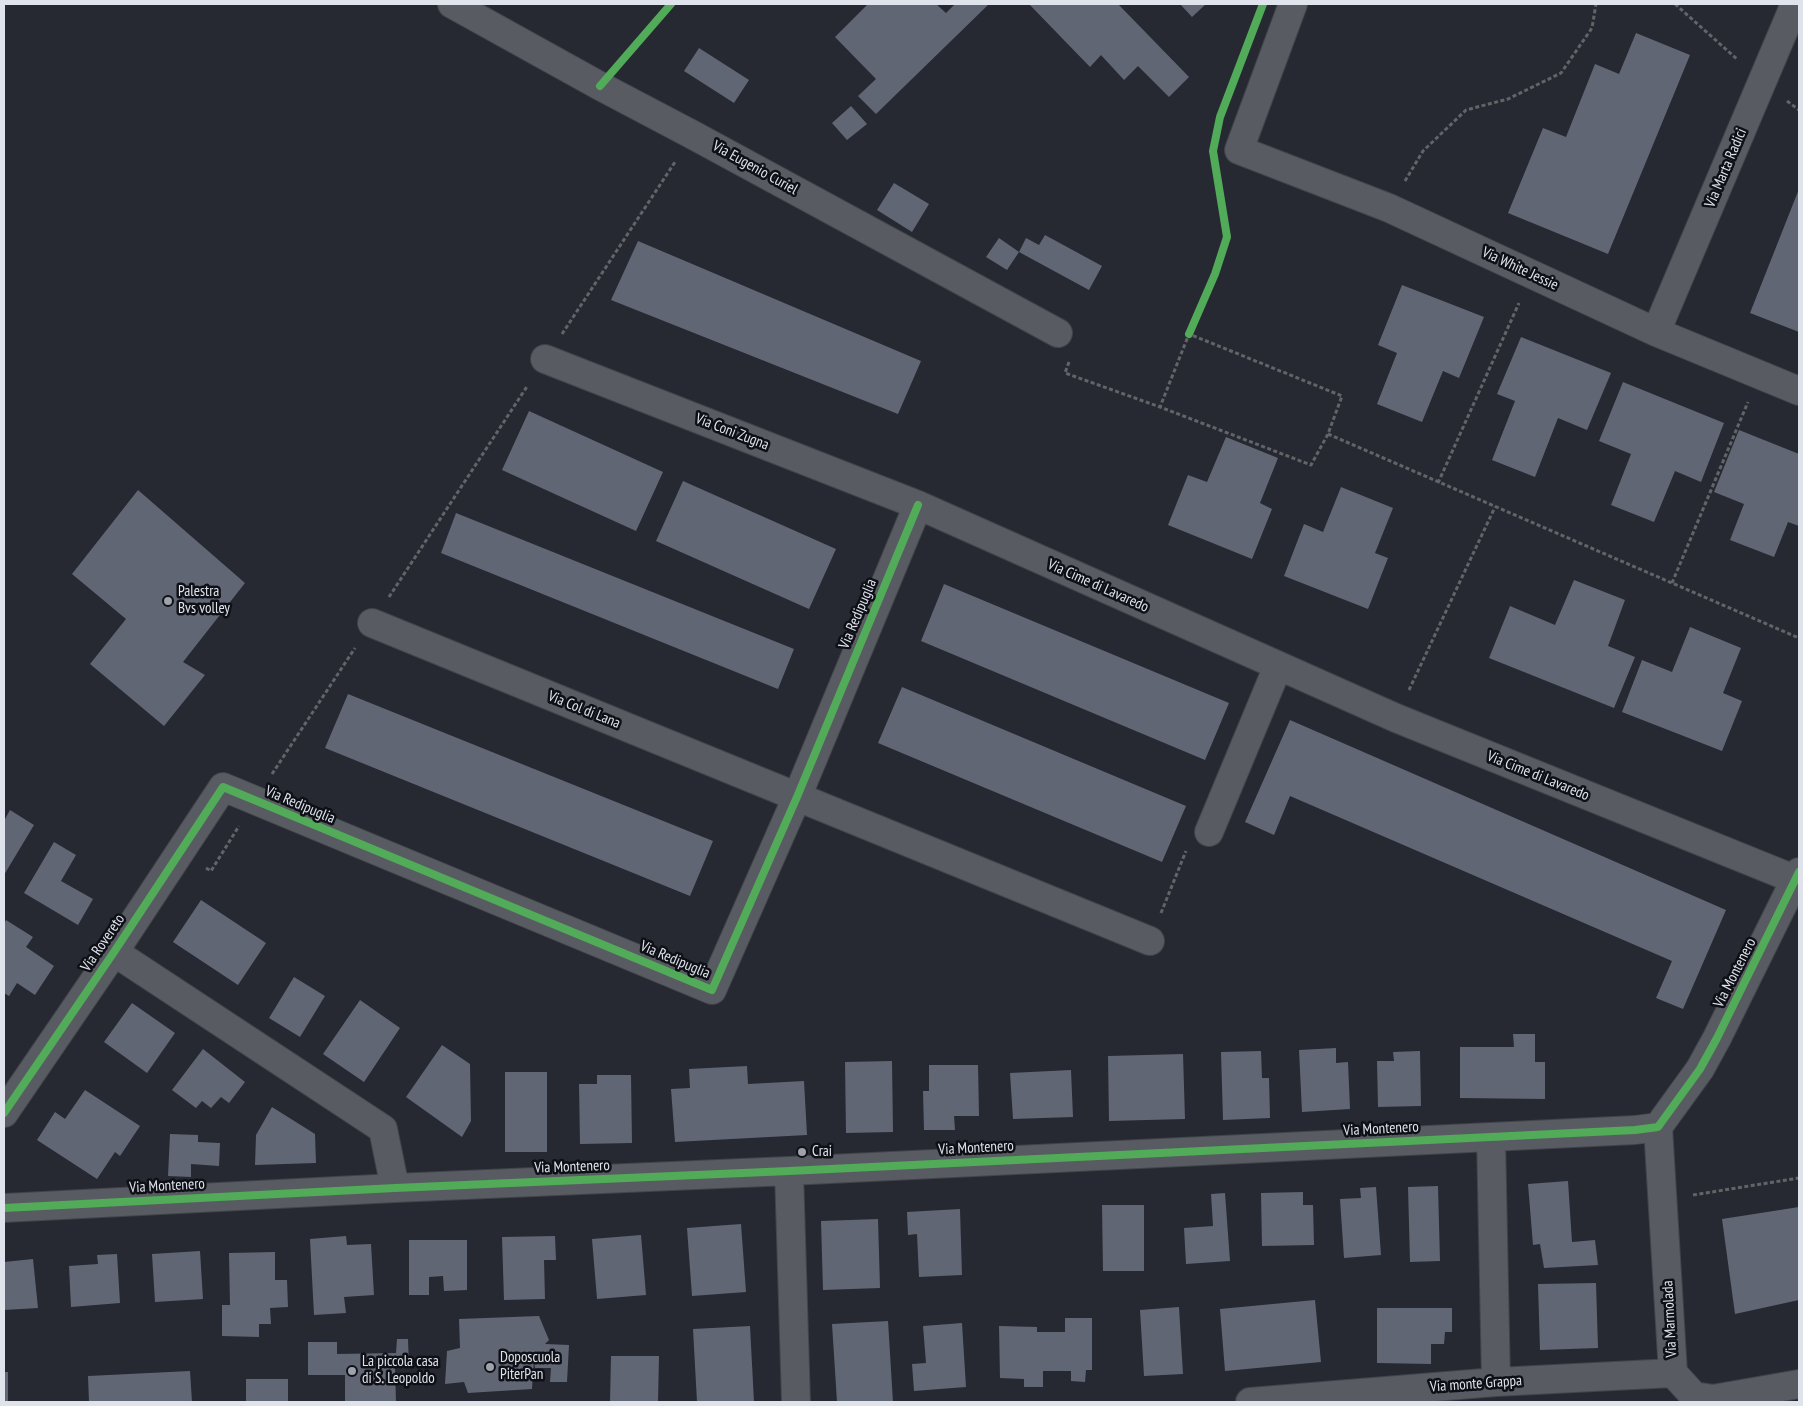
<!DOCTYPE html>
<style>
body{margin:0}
#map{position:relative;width:1803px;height:1406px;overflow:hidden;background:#262931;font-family:"PT Sans Narrow",sans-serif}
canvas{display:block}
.frame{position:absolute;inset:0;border:5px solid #dfe3ec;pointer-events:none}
</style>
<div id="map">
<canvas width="1803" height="1406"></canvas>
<div class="frame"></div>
</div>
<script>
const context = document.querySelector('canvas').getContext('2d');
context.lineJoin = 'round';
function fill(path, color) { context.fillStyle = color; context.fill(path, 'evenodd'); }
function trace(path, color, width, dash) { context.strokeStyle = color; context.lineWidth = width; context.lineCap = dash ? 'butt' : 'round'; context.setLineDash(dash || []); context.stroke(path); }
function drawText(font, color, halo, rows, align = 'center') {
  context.font = font + ' "PT Sans Narrow",sans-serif'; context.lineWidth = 5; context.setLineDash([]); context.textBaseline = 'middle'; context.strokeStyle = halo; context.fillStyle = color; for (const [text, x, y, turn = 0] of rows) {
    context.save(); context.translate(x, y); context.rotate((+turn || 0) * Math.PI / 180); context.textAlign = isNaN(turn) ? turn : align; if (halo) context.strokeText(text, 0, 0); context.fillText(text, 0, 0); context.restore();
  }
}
const building = new Path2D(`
 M868 4H936L946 13 955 4H989L876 114 858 96 876 79 835 37Z
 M1029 4H1118L1189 77 1169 97 1138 66 1124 80 1101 55 1090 67Z
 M1180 4H1206L1192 17Z
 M1636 33 1690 55 1608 254 1508 213 1543 128 1566 137 1595 64 1619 74Z
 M699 48 749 80 734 103 684 71Z
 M851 106 867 124 847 140 832 123Z
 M894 183 929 204 912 232 877 210Z
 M1799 189V332L1750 313Z
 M1045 235 1102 266 1089 290 1019 252 1026 238 1039 245Z
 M999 238 1019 252 1007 270 986 257Z
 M638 241 921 361 898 414 611 300Z
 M1402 285 1484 317 1459 378 1443 371 1422 422 1377 404 1397 353 1378 345Z
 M1521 337 1611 373 1587 430 1558 418 1535 477 1492 460 1515 401 1497 394Z
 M1623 382 1724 423 1701 482 1675 471 1654 522 1611 505 1631 454 1599 441Z
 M529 411 663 472 636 531 502 470Z
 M1739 430 1799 454V526L1788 522 1774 557 1730 540 1744 504 1714 492Z
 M1226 437 1278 458 1260 503 1272 509 1252 559 1168 525 1188 475 1207 482Z
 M683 481 836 549 809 609 656 541Z
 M1341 487 1393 508 1375 553 1388 558 1368 609 1284 576 1304 524 1323 532Z
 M138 490 245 583 183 662 205 675 164 726 90 664 126 619 72 574Z
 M456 513 794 649 778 689 441 553Z
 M1574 580 1625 600 1608 646 1635 657 1614 708 1489 658 1510 606 1555 625Z
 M944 584 1229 703 1205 760 921 641Z
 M1690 627 1741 648 1723 693 1742 701 1722 751 1622 712 1642 660 1672 672Z
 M902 687 1186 806 1162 862 878 743Z
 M348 694 713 841 690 896 325 748Z
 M1290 720 1726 910 1683 1009 1656 998 1672 961 1290 796 1274 835 1245 822Z
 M10 810 34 825 4 875V821Z
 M54 842 76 855 61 881 93 899 78 925 24 893Z
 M201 900 266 943 238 985 173 942Z
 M6 920 33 937 26 947 54 966 35 995 17 983 9 996 4 993V924Z
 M294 977 325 996 300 1037 269 1018Z
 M360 1000 400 1028 364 1082 323 1054Z
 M132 1003 175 1033 147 1073 104 1042Z
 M1513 1034H1535V1062H1545V1099L1460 1098V1047H1514Z
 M442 1045 470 1064 471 1121 462 1137 406 1097Z
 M1336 1048V1063L1348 1062 1350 1109 1302 1112 1299 1050Z
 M203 1049 245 1082 229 1103 221 1097 211 1108 202 1101 196 1108 172 1090Z
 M1261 1051 1262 1078H1269L1270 1118 1223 1120 1221 1052Z
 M1420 1051 1421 1106 1378 1107 1377 1061H1394L1393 1052Z
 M1183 1054 1185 1119 1109 1121 1108 1056Z
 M892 1061 893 1132 846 1133 845 1062Z
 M929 1065H978L979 1116H954L955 1130H924L923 1091H929Z
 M747 1066 748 1084 804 1081 807 1135 675 1142 671 1089 690 1088 689 1069Z
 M1071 1070 1073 1117 1013 1119 1010 1073Z
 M505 1072H547V1152H505Z
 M597 1075H631L632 1143 580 1144 579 1084H597Z
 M85 1090 140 1126 120 1156 115 1152 97 1179 37 1140 55 1112 65 1119Z
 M272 1107 315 1134 316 1163 255 1165 256 1135Z
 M170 1134 198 1135V1142L220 1143 219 1166 191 1164V1177L168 1176Z
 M1568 1181 1572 1242 1595 1240 1598 1265 1544 1268 1540 1244 1533 1245 1528 1184Z
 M1438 1186 1440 1261 1410 1262 1408 1187Z
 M1376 1187 1381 1255 1344 1258 1340 1199 1361 1198 1360 1188Z
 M1303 1192V1205H1313L1314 1245 1262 1246 1261 1193Z
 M1225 1193 1230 1261 1186 1264 1184 1228 1213 1226 1211 1194Z
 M1102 1205H1144V1271H1103Z
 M1799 1207V1300L1735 1314 1722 1219Z
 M960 1209 962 1275 919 1277 917 1234 908 1235 907 1212Z
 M878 1219 880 1288 823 1290 821 1221Z
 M741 1224 746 1292 692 1296 687 1228Z
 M641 1235 646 1295 597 1299 592 1239Z
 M346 1236 347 1245 371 1244 374 1295 344 1297 346 1313 314 1315 310 1239Z
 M555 1236 556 1260H544L545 1299 504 1300 502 1237Z
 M409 1240H467V1290L444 1291 443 1276 429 1277V1295H409Z
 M200 1251 203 1299 155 1302 152 1254Z
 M275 1252V1280H287L288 1307 270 1308 271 1324H259V1337L222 1336V1305H230L229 1253Z
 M117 1254 120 1303 71 1307 69 1266 98 1264 97 1255Z
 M33 1259 38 1308 4 1310V1262Z
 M1596 1283 1598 1348 1540 1350 1538 1284Z
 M1315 1300 1321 1362 1225 1371 1220 1309Z
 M1179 1307 1183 1374 1144 1376 1140 1310Z
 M1377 1308H1452V1332H1445L1444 1344H1431V1364L1377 1363Z
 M539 1316 549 1340 545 1344 569 1345 567 1382H550L551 1368H535L534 1360 532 1389 468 1393 464 1382 445 1384 447 1351 460 1348 459 1319Z
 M1065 1318H1092V1370H1086L1085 1382 1071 1381V1371H1043V1387H1024V1379L1000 1378 999 1326 1037 1327V1332H1065Z
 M888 1321 893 1402H837L832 1324Z
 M962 1323 966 1387 914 1391 912 1364 926 1363 923 1326Z
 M750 1326 754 1402H697L693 1329Z
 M397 1339H408L409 1367H395L396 1402H345V1375H308V1342H337V1354L396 1353Z
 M611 1356H659L658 1402H610Z
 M190 1371 192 1402H89L88 1376Z
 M4 1372H8V1402H4Z
 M246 1379H288V1402H246Z`);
const path = new Path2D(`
 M1675 4 1738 60
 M1787 101 1799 110
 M1405 181 1423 151 1466 110 1508 99 1561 73 1592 28 1596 4
 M562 334 675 162
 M1069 362 1065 373 1160 407 1311 465 1328 434 1342 396 1189 334 1160 407
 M1328 434 1799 638
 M1438 483 1519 303
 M1672 583 1748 402
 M389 597 528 385
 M1409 690 1495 507
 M272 774 355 648
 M206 868 211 871 239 826
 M1161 913 1186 851
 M1693 1195 1799 1178`);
const minor = new Path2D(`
 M452 4 600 86 693 135 1058 333
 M1293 4 1239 150 1389 208 1656 332 1799 391
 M1656 332 1795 4
 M545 359 918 505 1396 718 1799 881
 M372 623 1150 941
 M1209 832 1278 666
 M114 952 383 1129 395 1188
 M4 1113 114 952 223 787 712 990 797 797 918 505
 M1658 1127 1673 1373 1694 1396 1713 1399 1799 1384
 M1491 1137 1496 1382
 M789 1171 796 1402
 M4 1208 395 1188 789 1171 1635 1130 1658 1127 1700 1069 1717 1038 1799 872
 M1250 1402 1496 1382 1673 1373`);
const cycleway = new Path2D(`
 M600 86 671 4
 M1189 334 1215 274 1227 237 1213 151 1220 117 1263 4
 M4 1113 114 952 223 787 712 990 797 797 918 505
 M4 1208 395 1188 789 1171 1635 1130 1658 1127 1700 1069 1717 1038 1799 872`);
const markers = [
 [168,601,5,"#9ea2ab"],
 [802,1152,5,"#9ea2ab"],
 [490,1367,5,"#9ea2ab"],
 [352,1371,5,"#9ea2ab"]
];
const streetNames = [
 ["Via Eugenio Curiel",755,168,29],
 ["Via Marta Radici",1726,168,-67],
 ["Via White Jessie",1520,269,25],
 ["Via Coni Zugna",732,432,21],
 ["Via Cime di Lavaredo",1098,586,24],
 ["Via Redipuglia",858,614,-67],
 ["Via Col di Lana",584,710,22],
 ["Via Cime di Lavaredo",1538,776,22],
 ["Via Redipuglia",300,805,23],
 ["Via Rovereto",103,943,-56],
 ["Via Redipuglia",675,960,23],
 ["Via Montenero",1735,973,-63],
 ["Via Montenero",1381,1129,-3],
 ["Via Montenero",976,1148,-3],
 ["Via Montenero",572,1167,-2],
 ["Via Montenero",167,1186,-3],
 ["Via Marmolada",1670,1319,-93],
 ["Via monte Grappa",1476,1384,-4]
];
const poiNames = [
 ["Palestra",178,592],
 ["Bvs volley",178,609],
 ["Crai",812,1152],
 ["Doposcuola",500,1358],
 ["PiterPan",500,1375],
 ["La piccola casa",362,1362],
 ["di S. Leopoldo",362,1379]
];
fill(building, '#616675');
trace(minor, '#41444a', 30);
trace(path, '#626468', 3, [4, 2.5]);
trace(minor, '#585b61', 28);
trace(cycleway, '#51ab58', 8);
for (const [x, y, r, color] of markers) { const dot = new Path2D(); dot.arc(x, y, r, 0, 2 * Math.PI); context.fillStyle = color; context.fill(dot); trace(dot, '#0e1016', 2); }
drawText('15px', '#dfe3ec', '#0e1016', streetNames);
drawText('15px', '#dfe3ec', '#0e1016', poiNames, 'left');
</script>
